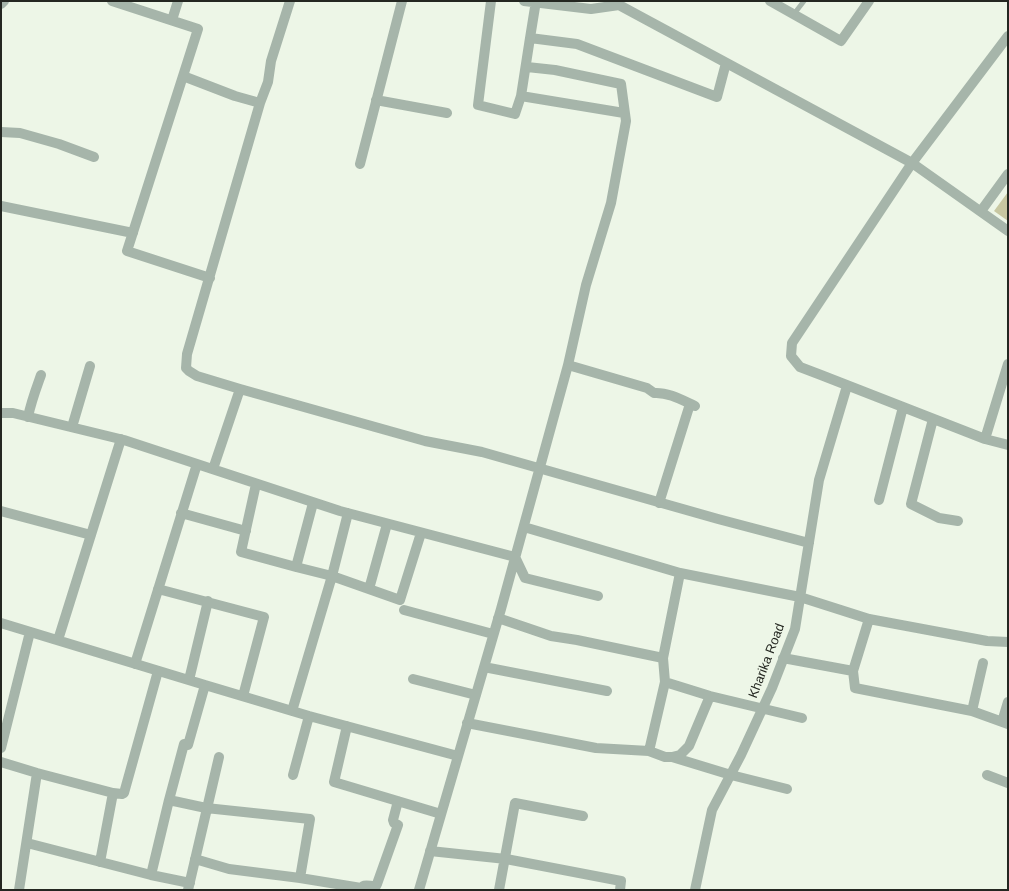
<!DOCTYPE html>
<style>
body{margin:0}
#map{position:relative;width:1009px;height:891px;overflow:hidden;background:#edf6e7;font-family:Arial,sans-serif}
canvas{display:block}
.frame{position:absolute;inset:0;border:2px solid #242721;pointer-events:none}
</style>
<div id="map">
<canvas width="1009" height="891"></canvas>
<div class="frame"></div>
</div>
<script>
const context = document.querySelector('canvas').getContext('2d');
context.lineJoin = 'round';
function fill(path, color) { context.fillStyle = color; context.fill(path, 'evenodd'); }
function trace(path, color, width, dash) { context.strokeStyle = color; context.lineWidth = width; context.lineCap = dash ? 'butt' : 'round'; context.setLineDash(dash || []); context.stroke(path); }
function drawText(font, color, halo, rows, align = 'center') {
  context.font = font + ' Arial,sans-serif'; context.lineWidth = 3; context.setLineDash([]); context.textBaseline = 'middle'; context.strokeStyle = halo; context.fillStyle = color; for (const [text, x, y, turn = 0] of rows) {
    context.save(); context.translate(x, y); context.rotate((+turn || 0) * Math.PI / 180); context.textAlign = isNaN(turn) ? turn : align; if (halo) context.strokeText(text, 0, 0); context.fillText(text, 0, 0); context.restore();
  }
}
const building = new Path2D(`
 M1008 192V221L994 211Z`);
const service = new Path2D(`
 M794 14 804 1`);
const minor = new Path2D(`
 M112 1 198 29 183 76
 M290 1 271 61 268 82 260 103 187 354 186 368 189 371 197 376 240 389 425 441 482 452 718 519 809 543
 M491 1 478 105 515 114 521 96
 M524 1 591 9 619 5
 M614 1 619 5 912 163 1008 231
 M770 1 841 41 869 1
 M1 4 4 1
 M172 20 178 1
 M1008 36 912 163 792 343 791 356 800 367 821 375 985 439 1008 445
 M530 38 536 1
 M376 100 447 113
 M624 113 521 96 530 38 577 44 717 97 726 63
 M1 132 20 133 59 144 94 157
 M360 164 402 1
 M1 206 133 233
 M981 211 1008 174
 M210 278 127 251 183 76 235 96 260 103
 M568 365 647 388 654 393C668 392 682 400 695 406
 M1 413H13L124 440 340 511 515 557 525 578 598 596
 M28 417C31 402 36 389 41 375
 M933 419 911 504 939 518 958 521
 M72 427 90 366
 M985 439 1008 364
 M213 469 240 389
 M256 484 241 552 296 567
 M879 500 903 407
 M313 503 296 567 332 576 400 600 421 533
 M659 503 690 404
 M1 511 91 535
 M181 513 246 531
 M524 527 680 573
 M158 589 264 617 243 696
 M369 589 387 524
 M404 610 493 634
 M498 618 551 636 577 640 663 658
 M1 623 205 685
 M58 640 121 439
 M783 658 853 671 869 619
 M983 663 972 711 1008 724
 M135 664 197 464
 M484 667 607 691
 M853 671 855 688 972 711
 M413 679 476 695
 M189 680 208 601
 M665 682 710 696 802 718
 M292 711 332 576 348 513
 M1002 722 1008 702
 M467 723 596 748 649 751 665 757H672L680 755 689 746 710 696
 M347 726 334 782 441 814
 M1 748 30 632
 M649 751 665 682 663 658 680 573 800 597 869 619 987 641 1008 642
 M672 757 731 775 787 789
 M1 762 37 773 113 793 100 862
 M293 775 309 716
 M987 775 1008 783
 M113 793 122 794 124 793 158 671
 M169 800 184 744 188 745 205 685 309 716 458 756
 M27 843 151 875
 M430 851 506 859 621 881 620 890
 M300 878 361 888
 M190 883 151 875 169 800 206 808 310 819 300 878 229 869 195 859
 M19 890 37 773
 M188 890 219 757
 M361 890C363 882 370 887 376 886L377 884 398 825 394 823 393 820 398 801
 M419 890 501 609 568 365 586 285 611 203 626 121 621 84 555 70 527 67
 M499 890 515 803 583 816
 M695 890 712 810 741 755 772 688 795 629 819 480 847 386`);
const streetNames = [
 ["Kharika Road",767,661,-69]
];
fill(building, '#c7c7a1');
trace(service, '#a6b5aa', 5);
trace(minor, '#a6b5aa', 10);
drawText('13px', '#242721', '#edf6e7', streetNames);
</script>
